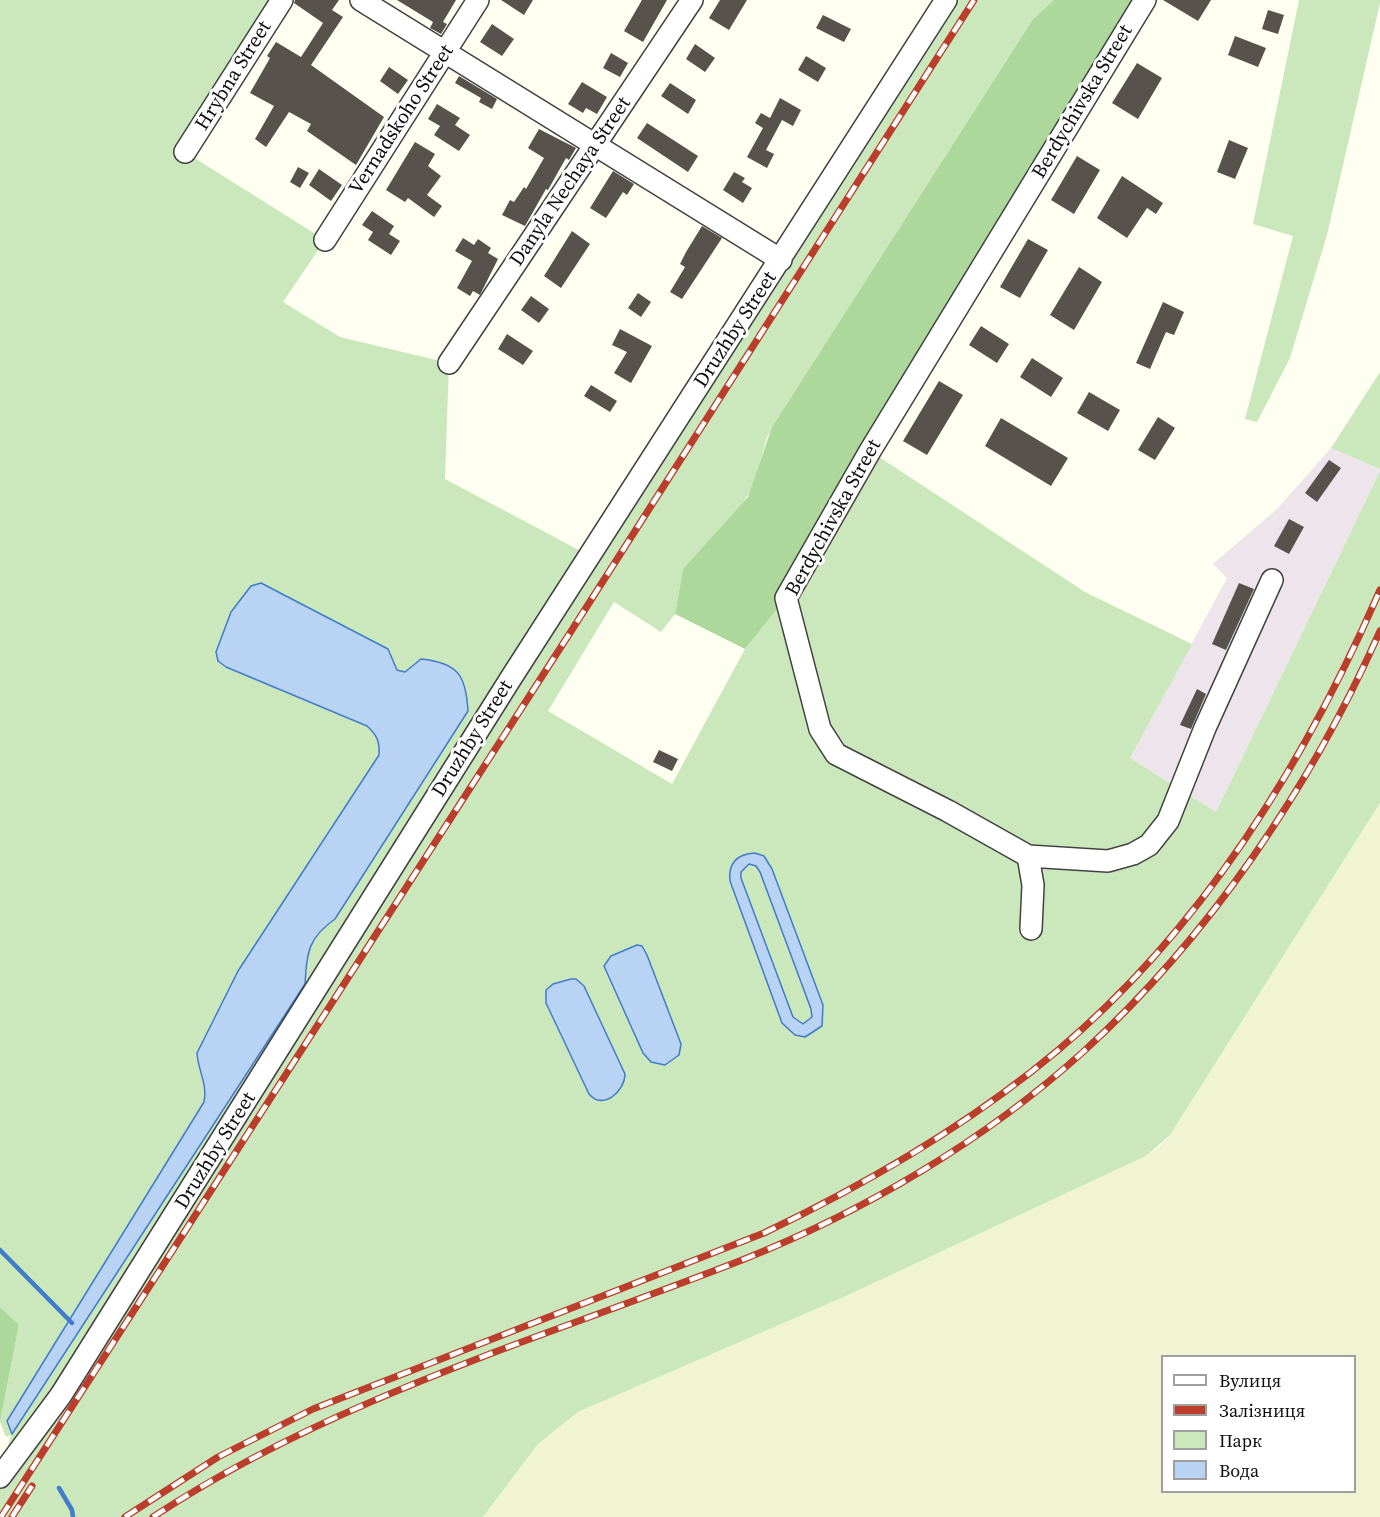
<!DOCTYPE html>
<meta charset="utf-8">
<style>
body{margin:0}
#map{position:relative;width:1380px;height:1517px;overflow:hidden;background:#fefef1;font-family:"Source Serif 4",serif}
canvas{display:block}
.legend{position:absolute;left:1161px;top:1355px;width:195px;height:138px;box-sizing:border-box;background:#fff;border:2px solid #9f9f9f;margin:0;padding:8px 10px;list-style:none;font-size:18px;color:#0f0f0f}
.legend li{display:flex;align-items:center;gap:12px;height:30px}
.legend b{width:30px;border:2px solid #9f9f9f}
</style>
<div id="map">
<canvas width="1380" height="1517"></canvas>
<ul class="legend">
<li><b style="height:8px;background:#fff"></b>Вулиця</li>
<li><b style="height:8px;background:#bb3d2b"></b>Залізниця</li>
<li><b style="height:16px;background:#cbe8bc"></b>Парк</li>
<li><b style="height:16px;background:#b8d3f4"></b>Вода</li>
</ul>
</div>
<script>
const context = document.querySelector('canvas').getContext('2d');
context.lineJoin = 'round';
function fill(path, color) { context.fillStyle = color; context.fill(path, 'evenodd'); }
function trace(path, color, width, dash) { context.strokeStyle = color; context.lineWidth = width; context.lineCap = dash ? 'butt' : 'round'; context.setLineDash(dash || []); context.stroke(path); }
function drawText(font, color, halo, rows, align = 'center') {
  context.font = font + ' "Source Serif 4",serif'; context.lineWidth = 6; context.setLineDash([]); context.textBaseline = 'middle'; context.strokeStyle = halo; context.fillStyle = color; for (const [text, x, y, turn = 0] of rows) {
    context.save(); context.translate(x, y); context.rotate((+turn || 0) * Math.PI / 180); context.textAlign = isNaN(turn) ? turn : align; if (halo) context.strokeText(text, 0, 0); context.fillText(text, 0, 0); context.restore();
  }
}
const industrial = new Path2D(`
 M1331 448 1380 469V471L1216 812 1130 758 1227 578 1213 564 1277 509Z`);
const farmland = new Path2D(`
 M1380 803V1517H483L538 1444 578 1412 846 1296 1146 1156 1159 1147 1170 1135ZM1162 1356H1354V1492H1162Z`);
const green = new Path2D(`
 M0 0H282L185 152 325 240 283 302 340 337 449 363 445 479 590 556 946 0H1054L1033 19 772 427 766 440 753 488 740 507 683 569 675 614 661 632 614 602 548 711 672 784 745 649 786 598 870 451 1085 592 1192 644 1130 758 1216 812 1380 471V803L1170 1135 1146 1156 846 1296 578 1412 538 1444 483 1517H0V1476L11 1435 6 1437 0 1422 19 1325 0 1307ZM261 583 388 649 397 670 405 672 422 659 442 663 451 668 335 919C308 938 307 952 305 984L12 1434 7 1421 204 1102C207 1086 198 1070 197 1053L238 971 379 755C380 742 377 735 367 726L226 667 218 661Z
 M1299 0H1380V3L1327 235 1290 358 1257 422 1245 419 1293 236 1253 224Z
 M1380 372V469L1331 448Z`);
const forest = new Path2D(`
 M1054 0H1145L786 598 745 649 675 614 683 569 748 497 772 427 1033 19Z
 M0 1307 19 1325 0 1422Z`);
const water = new Path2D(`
 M261 583 388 649 397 670 405 672 421 659C459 663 466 676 468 711L335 919C308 938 307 952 305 984L12 1434 7 1421 204 1102C208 1086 198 1070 197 1053L238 971 379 755C380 742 377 735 367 726L226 667 218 661 216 652 231 612 251 586Z
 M755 853 764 856 772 869 823 1005 822 1026 805 1037 795 1035 782 1023 730 881C728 863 737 854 755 853ZM749 864 756 866 760 872 811 1009 812 1017 803 1024 793 1017 741 878V872Z
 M637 945 642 946 647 955 681 1044 679 1055 665 1065 651 1062 643 1053 604 966 611 956Z
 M571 979H576L584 986 625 1074C625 1091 603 1111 589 1094L546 1003V990L553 984Z`);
const stream = new Path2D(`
 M0 1250 72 1323
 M59 1488 72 1510 73 1517`);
const building = new Path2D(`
 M295 0H339L332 10 343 17 311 65 384 117 356 165 307 131 311 124 289 112 266 147 255 139 274 106 250 93 270 58 267 56 276 42 301 57 323 23 294 3Z
 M397 0H456L443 22 447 24 441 34 430 28 433 22Z
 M501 0H533L524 15Z
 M642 0H667L643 42 624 31Z
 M720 0H747L729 30 709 18Z
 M1163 0H1211L1198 21Z
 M1268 10 1284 15 1278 34 1262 29Z
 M823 15 851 29 844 42 816 28Z
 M492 24 514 39 502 56 480 42Z
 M1235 36 1266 48 1258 67 1228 55Z
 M695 44 715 58 705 72 686 59Z
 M611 53 628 63 620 77 603 68Z
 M806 56 826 68 818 82 798 70Z
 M1137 63 1162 78 1138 119 1112 103Z
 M389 67 408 80 398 94 380 81Z
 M459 76 497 99 492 109 479 102 481 98 455 83Z
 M582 82 607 97 597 114 586 108 583 113 568 104Z
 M670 83 696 100 688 114 661 96Z
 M780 98 801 110 793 126 782 120 766 150 774 154 767 168 747 157 763 128 755 123 761 113 770 118Z
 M437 104 460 118 455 125 470 135 459 151 434 135 440 126 428 119Z
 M647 123 698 156 688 172 637 138Z
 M539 129 576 148 569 160 566 158 548 190 546 189 525 226 502 215 510 200 514 202 524 187 526 189 544 158 528 148Z
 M1229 140 1248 148 1235 179 1217 172Z
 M415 142 435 154 428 166 441 176 427 195 442 206 434 217 408 198 405 202 386 190Z
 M1077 156 1100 170 1074 214 1051 200Z
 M298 167 309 173 300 188 290 182Z
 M319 169 342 185 331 201 309 185Z
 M613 171 634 184 627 195 623 192 606 218 590 208Z
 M734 172 745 178 742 182 752 188 743 203 723 190Z
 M1122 176 1163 203 1156 214 1147 208 1127 238 1097 218Z
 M372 211 394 226 389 234 400 241 391 255 368 240 373 232 362 225Z
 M702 226 722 238 682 299 670 292 685 267 680 264 686 252Z
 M572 231 590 244 561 288 544 276Z
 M463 238 474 245 478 239 491 248 488 253 498 259 480 295 473 291 470 296 457 288 472 261 455 251Z
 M1028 239 1048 250 1020 298 1000 287Z
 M1079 267 1102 282 1074 330 1050 315Z
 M638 293 651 302 641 317 628 308Z
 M531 296 549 309 539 323 521 310Z
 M1163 302 1184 312 1174 335 1166 332 1150 369 1136 363Z
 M981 326 1009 344 997 363 969 345Z
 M620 329 652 346 631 383 614 373 627 352 612 345Z
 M507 334 533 351 523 365 498 349Z
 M1032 358 1063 378 1051 397 1020 377Z
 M939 381 963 395 927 455 903 441Z
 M591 385 617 401 610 412 584 396Z
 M1089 392 1120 410 1108 431 1077 413Z
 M1158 417 1175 428 1155 460 1138 450Z
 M1001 418 1068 458 1051 486 985 446Z
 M1329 460 1341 468 1317 502 1305 493Z
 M1289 519 1304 527 1289 554 1274 546Z
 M1239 583 1254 589 1226 650 1212 644Z
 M1197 689 1206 694 1191 729 1180 725Z
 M659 750 678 759 672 771 653 762Z`);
const minor = new Path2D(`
 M361 0 781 260
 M1145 0 870 451 786 598 820 729 836 754 948 811 1028 856 1108 861 1133 854 1149 845 1168 821 1205 728 1272 580
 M185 152 282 0
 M325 240 478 0
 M449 363 692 0
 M1028 856 1033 885 1031 929
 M0 1477 61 1395 511 678 946 0`);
const rail = new Path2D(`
 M1 1517 568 636 974 0
 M12 1517 32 1486
 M125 1517 218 1457 313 1409 764 1233C858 1188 949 1136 1031 1072 1190 949 1301 772 1380 590
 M153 1517C333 1398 543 1338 742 1260 865 1211 984 1141 1083 1052 1209 937 1311 787 1380 631`);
const streetNames = [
 ["Hrybna Street",234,76,-58],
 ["Berdychivska Street",1083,102,-59],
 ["Vernadskoho Street",402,120,-57],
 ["Danyla Nechaya Street",571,182,-56],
 ["Druzhby Street",736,330,-57],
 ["Berdychivska Street",834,518,-61],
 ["Druzhby Street",473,739,-58],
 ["Druzhby Street",216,1151,-58]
];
fill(industrial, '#ede4ec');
fill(farmland, '#f1f4d2');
fill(green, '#cbe8bc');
fill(forest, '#acd89b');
fill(water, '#b8d3f4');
trace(water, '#417bc9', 1.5);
trace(stream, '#417bc9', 4.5);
fill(building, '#57524c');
trace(minor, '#424242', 24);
trace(minor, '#fff', 21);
trace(rail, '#bb3d2b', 7);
trace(rail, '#fff', 4.5, [14]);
drawText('20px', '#0f0f0f', '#fff', streetNames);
</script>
